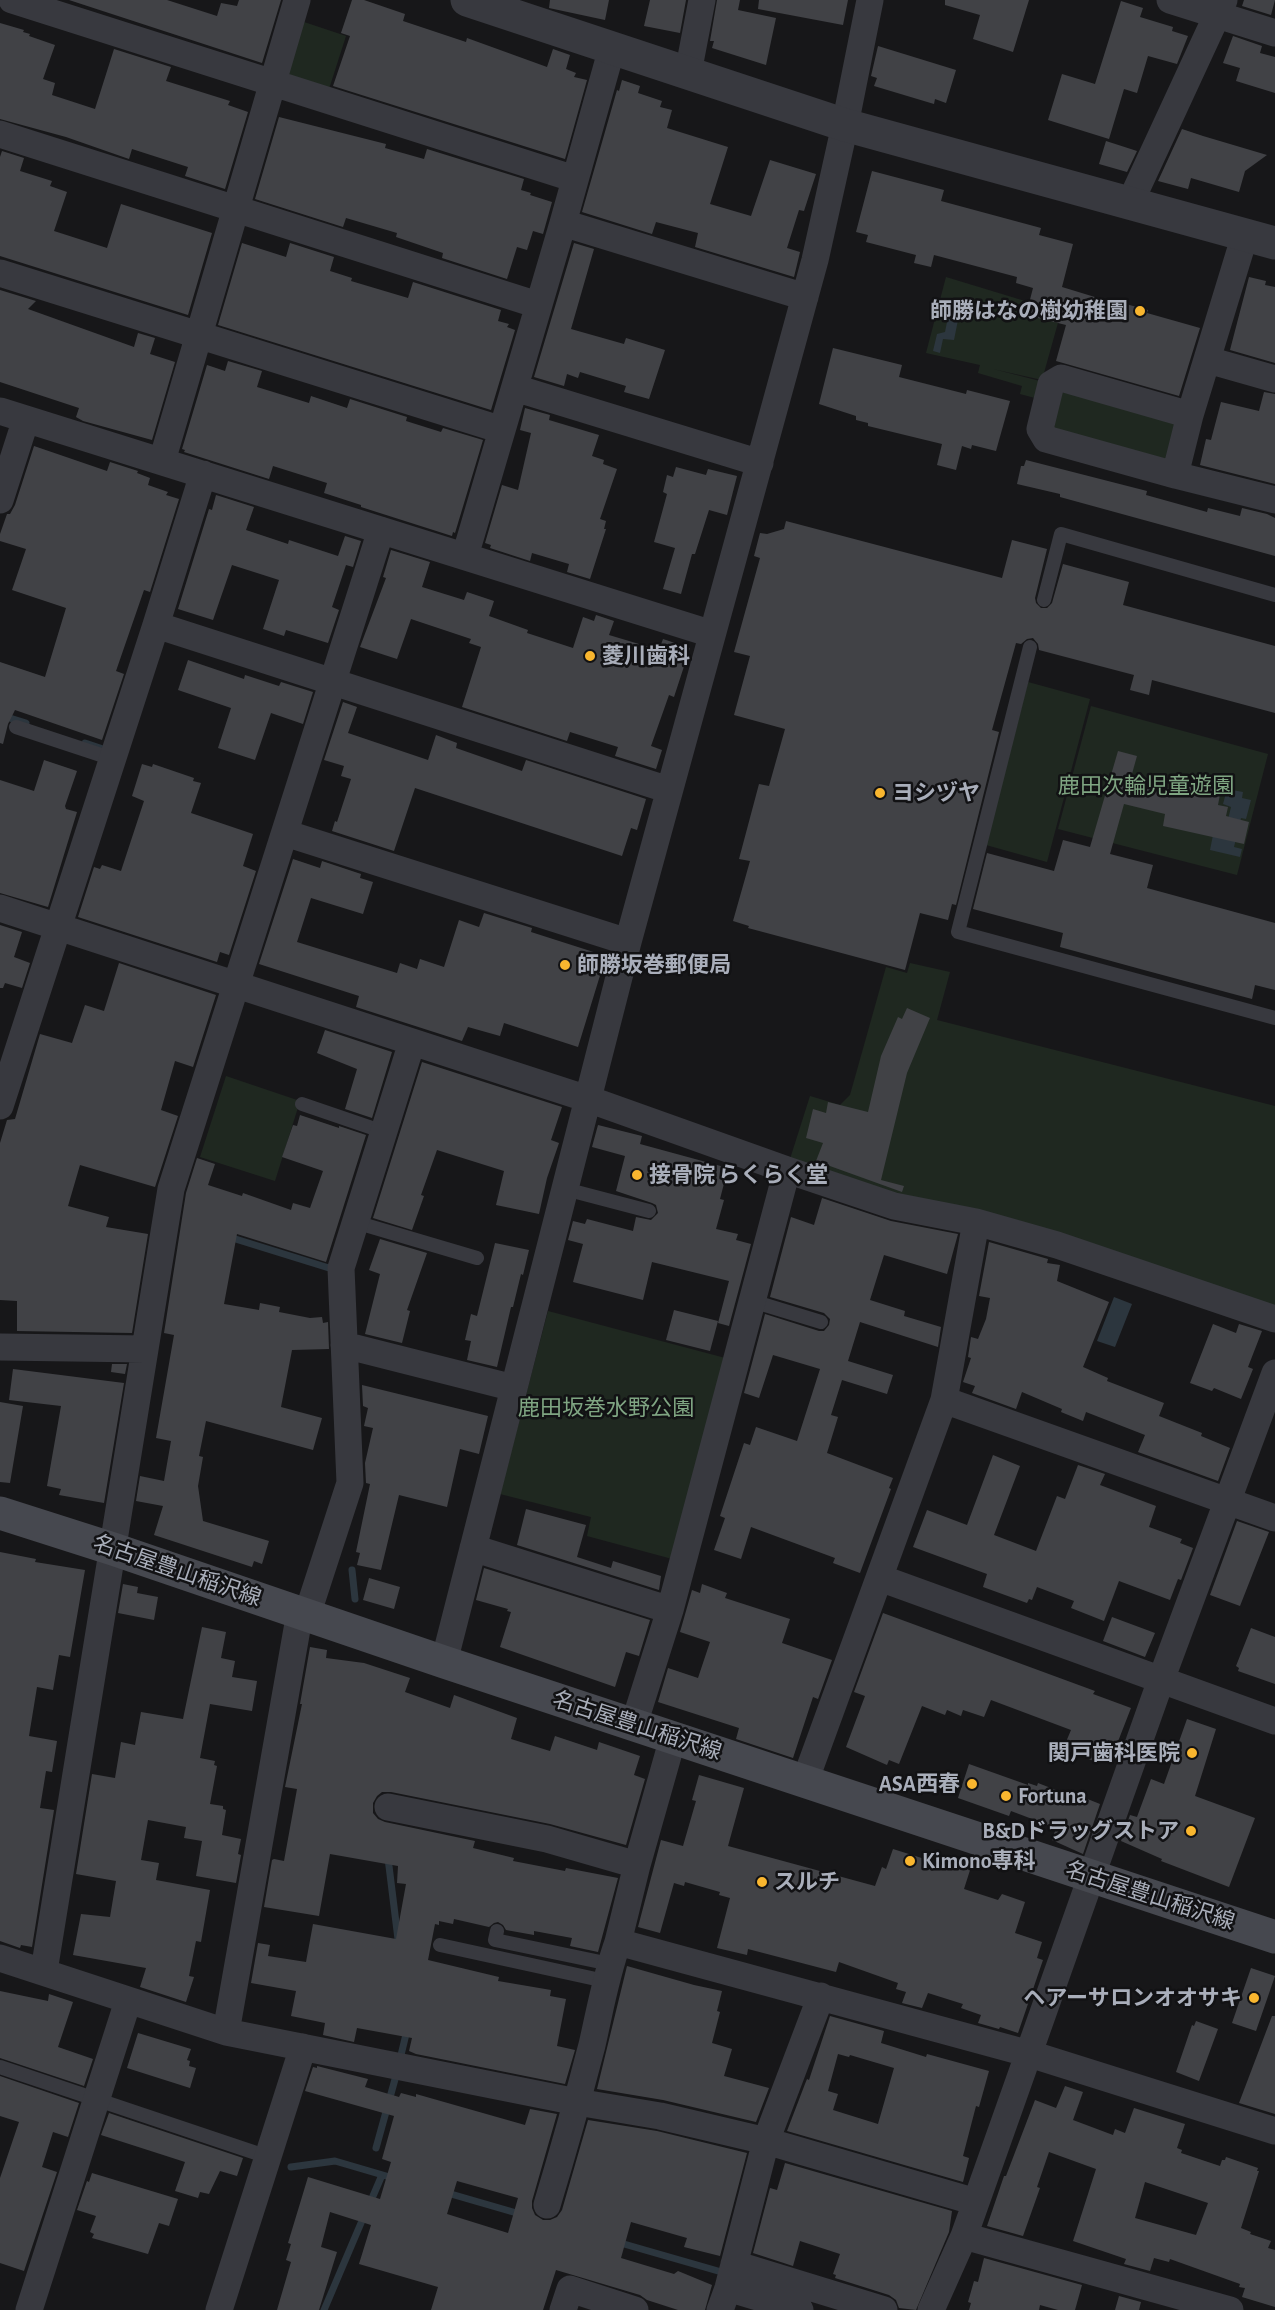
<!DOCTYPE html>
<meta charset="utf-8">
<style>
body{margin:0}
canvas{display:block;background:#171719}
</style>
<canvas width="1275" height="2310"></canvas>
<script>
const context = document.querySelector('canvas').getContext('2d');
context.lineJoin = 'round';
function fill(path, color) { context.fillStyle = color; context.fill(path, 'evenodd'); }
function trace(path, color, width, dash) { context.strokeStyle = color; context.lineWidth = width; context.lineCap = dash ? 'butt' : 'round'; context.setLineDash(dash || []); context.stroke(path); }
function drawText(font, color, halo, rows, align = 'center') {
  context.font = font + ' "Alegreya Sans","Noto Sans JP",sans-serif'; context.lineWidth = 5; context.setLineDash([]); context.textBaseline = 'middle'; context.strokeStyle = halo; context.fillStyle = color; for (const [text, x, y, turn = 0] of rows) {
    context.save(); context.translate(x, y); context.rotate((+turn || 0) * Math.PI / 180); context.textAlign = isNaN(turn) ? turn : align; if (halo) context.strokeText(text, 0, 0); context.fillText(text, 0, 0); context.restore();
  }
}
const green = new Path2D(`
 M301 21 346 36 328 92 292 81 286 72Z
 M946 277 1061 312 1042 380 993 369 1040 381 1035 398 1020 394 1022 386 978 373 980 365 926 353Z
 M1057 391 1173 418 1179 429 1171 455 1163 460 1053 430Z
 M1028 682 1090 699 1047 862 986 845Z
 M1091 706 1268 754 1237 875 1058 829Z
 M910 963 950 972 937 1020 1275 1106V1308L900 1196 790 1159 810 1096 840 1105 850 1095 886 967 907 973Z
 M226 1076 300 1101 275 1181 200 1157Z
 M548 1311 729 1359 676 1560 587 1536 591 1517 500 1494Z`);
const water = new Path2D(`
 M949 312 959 315 954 340 943 339 940 353 933 351 937 334 945 332Z
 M1227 789 1243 792 1242 798 1251 800 1246 819 1241 818 1234 847 1242 849 1240 857 1210 850 1214 830 1225 832 1231 807 1223 804Z
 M1114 1297 1132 1304 1115 1347 1097 1341Z`);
const stream = new Path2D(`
 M0 715 26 723
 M85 743 106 750
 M229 1237 329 1268
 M352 1570 355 1599
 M388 1858 398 1939
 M401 2055 407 2030
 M376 2148 397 2072
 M291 2167 335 2161 393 2178
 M444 2192 520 2214
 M370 2203 382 2175
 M617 2242 725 2273
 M324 2310 364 2216`);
const building = new Path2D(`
 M69 0H167L217 16 221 3 237 6 239 0H281L262 63Z
 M352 0H364L405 14 403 21 466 42 467 38 547 67 553 49 570 55 566 69 576 73 574 77 587 80 565 159 333 86 350 36 341 33Z
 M550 0H609L605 20 549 8Z
 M650 0H686L680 33 644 26Z
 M717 0H740L738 10 776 18 766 65 712 48 714 41H710Z
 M759 0H848L843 25 758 9Z
 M945 0H1029L1013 52 973 39 980 15 945 5Z
 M1244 0H1275L1271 15 1242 6Z
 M1121 1 1143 8 1140 17 1173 27 1172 31 1188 36 1177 64 1148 56 1137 93 1124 89 1109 139 1048 120 1062 74 1095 84Z
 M0 23 24 30 23 32 30 34 29 36 55 45 43 79 55 83 52 95 95 109 114 49 171 67 166 81 230 101 228 105 248 112 225 189 185 176 188 167 132 149 129 159 66 137 0 119Z
 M1233 36 1262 46 1260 53 1275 57V93L1236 81 1240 68 1223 63Z
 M878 46 956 70 946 103 935 99 934 104 874 86 877 78 871 76Z
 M622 80 640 86 638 93 662 101 660 107 672 110 667 128 728 147 710 204 751 216 770 160 816 174 804 211 799 210 787 248 800 252 794 277 695 247 698 233 656 222 652 234 582 212 617 90 619 91Z
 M279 117 386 144 385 148 424 159 427 149 524 179 521 190 531 193 530 195 552 202 543 234 533 231 527 250 517 247 507 279 442 258 443 253 396 237 397 233 346 218 343 227 255 199Z
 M1182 129 1203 136 1267 155 1245 171 1239 192 1191 178 1188 189 1158 181Z
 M1106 141 1137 151 1127 172 1099 164Z
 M2 151 24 158 20 171 52 181 50 186 67 192 54 231 107 248 121 204 212 233 188 315 0 256V157Z
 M872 171 944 190 941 201 1041 228 1039 235 1073 244 1062 287 1121 305 1122 303 1148 310 1147 313 1200 328 1179 396 1056 361 1066 325 1026 315 1033 288 1016 283 1017 277 934 255 931 267 914 263 916 255 866 242 868 235 856 232Z
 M242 243 286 257 290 243 334 257 330 271 352 278 351 281 408 298 413 282 501 310 498 321 509 324 507 327 515 330 491 410 218 325Z
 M574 243 594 249 571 329 624 344 626 338 665 350 649 399 624 392 626 386 580 372 578 378 567 374 564 386 534 377Z
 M1249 277 1266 281 1265 285 1275 287V363L1230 350Z
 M0 290 36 301 28 309 134 347 138 333 155 338 150 354 175 362 152 440 83 421 76 417 79 408 0 382Z
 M833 348 902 365 899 377 966 394 967 390 1010 401 996 451 972 445 971 449 962 446 956 470 937 465 942 444 868 426V423L856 420V416L819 404Z
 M228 361 262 371 257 387 309 403 311 396 347 408 350 399 407 417 406 421 441 432 443 428 483 440 455 533 453 532 452 536 361 507V505L324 493 327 483 273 466 269 479 184 452 185 450 182 449 207 365 225 371Z
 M1264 392 1275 394V484L1200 465 1206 439 1211 440 1221 402 1259 411Z
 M525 408 550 415 549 420 599 435 592 456 604 460 603 464 617 469 600 519 606 521 604 529H606L590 579 567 572 569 564 532 553 530 561 490 548 491 545 485 543 502 485 518 490 531 433 520 430Z
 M34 446 107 471 110 462 138 471 137 473 150 478 148 485 168 492 166 495 179 499 150 592 144 590 116 671 124 674 102 740 15 710 8 724 3 744 0 743V662L45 677 66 608 12 590 26 549 0 541V534L7 514H10L15 505Z
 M1026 460 1147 491 1146 495 1207 512 1208 508 1240 516 1242 508 1267 514 1275 518V556L1060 497V494L1017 484 1021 466H1024Z
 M676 467 706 475 708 469 737 476 727 515 709 510 695 554H692L681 594 663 589 675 548 654 542 667 494 663 492 667 475 673 477Z
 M216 495 254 507 246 530 288 544 289 540 338 556 345 536 361 541 353 567 346 565 332 607 339 610 328 643 286 630 284 636 263 629 279 580 232 565 213 620 178 609 209 509 212 510Z
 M786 521 1002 578 1012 540 1047 549 1035 598 1036 603 1041 608H1047L1052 603 1063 564 1129 582 1123 605 1275 646V713L1152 680 1149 695 1130 690 1134 675 1039 650 1038 644 1033 638 1027 639 1021 644 1016 643 992 730 999 732 956 905 952 904 948 920 920 913 905 970 748 928 749 926 733 921 750 861 739 859 759 784 769 786 785 729 734 715 750 656 734 652 760 558 754 556 760 533 767 534 784 529Z
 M391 550 430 562 422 587 464 600 467 592 494 601 489 616 528 630 527 633 573 648 583 617 594 621 596 615 614 621 609 635 659 650 663 639 690 648 674 697 669 695 651 746 662 750 656 769 615 756 618 747 570 732 567 741 462 707 481 647 469 643 471 639 411 619 397 659 360 647 386 578 383 577Z
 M188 660 244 679 245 675 279 686 281 682 313 692 303 724 271 713 255 760 218 748 231 708 178 690Z
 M343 702 357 707 348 733 428 760 436 735 457 743 456 748 522 771 526 760 646 799 637 830 631 828 622 856 415 788 394 851 332 831 335 821 337 822 351 779 341 776 344 766 324 760Z
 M1118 751 1137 756 1130 781 1171 789 1174 777 1221 789 1218 805 1228 807 1226 816 1249 822 1244 844 1163 826 1165 814 1124 804 1110 854 1153 865 1147 888 1275 923V990L1255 985 1252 999 1144 970 1060 947 1063 933 973 909 987 853 1054 871 1063 840 1090 847Z
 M44 760 77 771 65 806 66 809 77 812 48 907 0 893V780L34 791Z
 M142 764 152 767 153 764 194 778 193 781 201 783 191 813 253 834 243 866 256 871 229 955 220 952 217 962 78 917 94 867 100 869 102 865 121 871 144 801 132 796Z
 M293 859 320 868 322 861 361 874 360 878 373 882 363 914 311 898 297 942 397 973 400 963 417 969 420 959 444 967 459 920 479 927 484 913 532 928 531 932 606 956 578 1047 504 1023 500 1036 468 1027 462 1041 356 1007 359 996 259 964Z
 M0 925 22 932 14 957 30 963 22 988 5 983 3 988H0Z
 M119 963 216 995 193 1067 175 1061 161 1110 178 1116 155 1187 80 1165 68 1206 109 1217 106 1227 148 1234 132 1333 17 1331V1301L0 1300V1143L7 1120 15 1119 40 1034 72 1043 85 1005 104 1011Z
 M907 1008 930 1018 907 1073 881 1180 904 1186 902 1192 816 1161 823 1143 806 1138 813 1109 826 1113 828 1102 868 1112 881 1056 898 1017 902 1019Z
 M325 1030 392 1052 372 1118 345 1109 357 1069 317 1053Z
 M422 1062 562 1107 551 1140 559 1143 547 1178 539 1214 496 1205 504 1171 437 1150 421 1195 424 1196 412 1230 373 1218Z
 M300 1115 339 1128V1126L366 1135 326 1262 237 1234 224 1304 259 1310 260 1303 280 1307 279 1312 310 1318 322 1317 323 1323 328 1322 329 1349 292 1350 281 1407 322 1418 313 1450 206 1421 199 1456 203 1457 198 1486 203 1521 269 1541 262 1564 254 1561 252 1567 154 1535 163 1506 136 1501 140 1476 164 1481 171 1441 156 1438 174 1335 164 1333 186 1193 197 1158 215 1164 208 1185 242 1196 243 1193 291 1210 293 1203 310 1208 323 1171 282 1157 293 1125 297 1126Z
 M598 1125 642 1136 640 1144 728 1168 720 1199 724 1200 716 1229 738 1234 736 1240 751 1244 729 1326 718 1323 729 1281 652 1262 643 1300 573 1282 583 1244 568 1240 573 1221 585 1224 587 1219 633 1231 636 1217 651 1220 658 1213 656 1205 652 1203 616 1191 625 1156 592 1147Z
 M822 1198 891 1221 958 1234 947 1274 884 1255 870 1300 905 1311 904 1316 941 1327 938 1347 860 1322 848 1361 893 1375 887 1394 842 1380 831 1415 838 1417 827 1453 893 1478 889 1488 891 1489 860 1573 833 1563 835 1558 751 1527 741 1559 714 1550 725 1518 720 1516 744 1443 750 1445 756 1427 797 1441 820 1369 773 1355 759 1398 744 1393 765 1314 819 1331H824L829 1325 830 1319 824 1313 770 1297 791 1217 814 1225Z
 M380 1239 427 1253 407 1310 410 1311 402 1343 365 1334 380 1274 369 1270Z
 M989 1242 1048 1259 1047 1263 1060 1265 1057 1281 1109 1302 1083 1367 1108 1378 1107 1381 1164 1403 1159 1416 1202 1433 1201 1436 1230 1448 1218 1481 1138 1452 1145 1435 1086 1412 1083 1421 1061 1412 1062 1409 1022 1392 1016 1409 972 1393 975 1386 963 1382 971 1358 968 1357 971 1337 978 1339 986 1319 990 1298 979 1296Z
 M495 1243 529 1250 523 1275 521 1274 513 1307H511L497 1367 467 1360 471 1341 465 1340 471 1314 477 1316Z
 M674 1310 718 1321 710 1351 666 1340Z
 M1213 1324 1236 1333 1239 1324 1262 1331 1248 1367 1253 1369 1241 1399 1214 1388 1212 1391 1190 1383Z
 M112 1364H127L125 1374 111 1372Z
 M13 1369 124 1383 104 1503 59 1495 61 1489 47 1486 61 1406 9 1400Z
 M362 1385 488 1416 479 1454 460 1449 447 1507 399 1495 381 1570 357 1565 360 1553 356 1552 370 1484 366 1483 365 1463 373 1428 364 1426 368 1408 363 1406Z
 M0 1402 23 1406 10 1483 0 1482Z
 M993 1455 1020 1466 994 1535 1036 1551 1057 1496 1065 1499 1078 1465 1105 1474 1100 1485 1156 1506 1149 1527 1182 1539 1180 1543 1193 1548 1181 1580 1178 1579 1170 1600 1119 1581 1104 1621 1071 1608 1074 1601 1037 1587 1032 1600 1029 1599 1027 1603 983 1587 987 1574 913 1547 927 1510 967 1525Z
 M526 1509 586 1525 577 1557 611 1568 613 1561 661 1576 659 1590 517 1545Z
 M1237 1521 1269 1532 1240 1606 1210 1595Z
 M0 1552 36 1559 35 1562 85 1570 70 1657 59 1655 53 1690 37 1687 29 1736 57 1741 52 1772 46 1771 40 1808 54 1810 32 1947 21 1945 20 1948 0 1941Z
 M484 1568 650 1620 639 1656 626 1652 615 1687 500 1647 511 1612 507 1611 508 1609 476 1600Z
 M369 1578 400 1587 394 1609 363 1600Z
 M123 1584 138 1587 137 1593 158 1597 154 1620 118 1613Z
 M702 1584 727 1593 725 1598 790 1619 782 1643 832 1660 818 1699 813 1697 793 1758 736 1739 739 1728 658 1702 668 1668 698 1678 710 1642 680 1632 692 1590 700 1593Z
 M883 1613 1095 1691 1093 1694 1131 1708 1117 1744 1108 1740 1099 1763 1063 1749 1071 1730 991 1700 984 1717 963 1710 961 1716 947 1710 945 1715 922 1706 899 1764 889 1760 887 1765 846 1747 865 1696 854 1692Z
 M1112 1617 1155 1633 1145 1657 1103 1641Z
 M202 1627 226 1632 221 1658 235 1661 232 1677 257 1681 252 1711 210 1704 200 1758 215 1761 214 1765 217 1766 210 1804 223 1806V1809L226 1810 222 1835 241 1839 238 1854 241 1855 236 1883 196 1876 202 1841 184 1838 186 1827 148 1820 141 1860 159 1863 156 1880 210 1890 201 1942 196 1941 189 1976 194 1977 186 2002 140 1987 146 1968 73 1955 81 1914 110 1917 116 1881 76 1874 92 1774 115 1778 121 1742 135 1745 141 1712 183 1719Z
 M1251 1628 1275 1637V1684L1238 1671 1239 1668 1236 1666Z
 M310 1647 327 1650 326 1658 364 1663 410 1678 405 1692 450 1708 454 1695 517 1718 511 1739 550 1751 555 1736 597 1750 599 1742 640 1756 634 1775 645 1779 626 1845 550 1824 391 1792H382L377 1796 373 1803V1813L378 1819 385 1822 475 1841 473 1848 514 1858 513 1861 565 1871 566 1868 618 1878 598 1952 570 1946 572 1938 534 1931V1935L506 1930 503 1925 498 1922 494 1923 489 1927 454 1919 453 1924 439 1921V1925L435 1924 428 1960 499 1977 498 1981 551 1990 550 1996 566 1999 557 2046 575 2050 565 2084 416 2054 409 2051 412 2038 357 2028 354 2042 323 2035 325 2023 291 2016 296 1991 251 1983 258 1943 270 1945 268 1956 306 1962 313 1924 396 1939 406 1884 397 1883 398 1866 330 1854 319 1916 264 1907 272 1860 274 1859 284 1861 297 1789 285 1787 302 1704H300Z
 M1187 1719 1216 1729 1195 1796 1255 1818 1229 1887 1161 1861 1162 1859 1121 1841 1130 1815 1137 1817 1151 1779 1164 1784Z
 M969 1764 1028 1785V1783L1037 1786 1038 1783 1084 1801 1085 1798 1100 1804 1083 1854 1052 1840 1056 1828 1011 1811 1009 1816 958 1798Z
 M699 1775 744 1788 728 1846 875 1886 882 1867 886 1869 893 1849 947 1866 949 1860 971 1867 964 1889 998 1900 1002 1894 1025 1902 1015 1933 1042 1942 1037 1958 1043 1960 1018 2033 1000 2027 999 2029 978 2023 981 2015 961 2008 963 2004 928 1993 922 2008 902 2003 906 1992 896 1989 898 1983 839 1962 836 1972 748 1949 747 1955 717 1948 730 1898 719 1895 720 1892 685 1882 684 1886 674 1883 660 1933 638 1927 661 1840 683 1846 696 1801 692 1800Z
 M627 1966 694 1985 722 1991 717 2011 720 2012 712 2043 732 2049 724 2076 769 2088 756 2122 663 2100 597 2089Z
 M1251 1968 1275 1976 1256 2031 1232 2023Z
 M0 1991 48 2001 49 1994 73 2002 58 2047 93 2059 84 2086 0 2058Z
 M830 2016 884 2031 881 2043 926 2057 927 2054 989 2071 979 2107 976 2106 963 2156 969 2158 963 2182 787 2131 805 2084 807 2079 809 2080ZM838 2054 849 2057 850 2055 894 2068 878 2124 833 2110 838 2094 828 2091Z
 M1272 2016H1275V2114L1239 2103Z
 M1196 2021 1218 2029 1199 2081 1176 2072 1192 2025 1194 2026Z
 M138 2033 191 2049 187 2060 190 2061 189 2066 196 2068 190 2088 127 2068Z
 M317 2066 368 2079 365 2087 399 2097 401 2093 416 2097V2094L525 2125 530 2109 557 2114 532 2201V2208L535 2215 543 2220H550L557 2217 562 2210 588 2120 657 2131 747 2153 720 2256 684 2247 687 2238 631 2222 621 2258 674 2274 678 2271 712 2285 705 2310H678L647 2300 640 2295 556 2270 543 2310H431L438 2287 359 2264 371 2225 330 2212 321 2247 337 2252 319 2310H277L291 2262 286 2260 291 2244 288 2243 308 2177 380 2199 391 2162 382 2159 394 2116 305 2091 313 2067 317 2068ZM457 2181 518 2198 508 2233 447 2214Z
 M0 2076 79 2103 68 2137 53 2132 42 2167 57 2172 24 2271 0 2263V2178L19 2122 0 2116Z
 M1065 2086 1083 2092 1073 2120 1113 2135 1115 2129 1125 2133 1134 2108 1185 2124 1177 2148 1182 2150 1181 2153 1220 2166 1222 2160H1225L1226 2157 1258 2168 1257 2171H1259L1241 2228 1251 2232 1250 2234 1271 2241 1268 2248 1275 2250V2307L1242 2297 1245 2288 1239 2287 1240 2284 1170 2259 1169 2262 1154 2258 1150 2271 1124 2264 1126 2259 1073 2241 1096 2169 1049 2152 1037 2187 1040 2188 1023 2236 987 2226 1004 2176H1006L1035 2100 1056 2108ZM1145 2182 1208 2203 1196 2235 1135 2218Z
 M109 2113 243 2158 237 2176 220 2171 209 2194 200 2192 198 2198 175 2191 185 2162 101 2135Z
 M785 2163 952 2211 949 2232 916 2310 899 2308 896 2300 889 2295 835 2278 836 2275 833 2274 840 2254 800 2241 793 2266 753 2253 770 2188 777 2190Z
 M92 2173 178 2199 169 2226 159 2223 148 2254 92 2238 94 2234 90 2232 96 2216 77 2210 87 2181 89 2182Z
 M984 2258 1082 2285 1075 2310H1058L1040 2305 1039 2310H969L971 2303 968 2302 974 2281 978 2282Z
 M1119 2296 1141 2302 1139 2310H1115Z`);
const service = new Path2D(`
 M1044 600 1061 534 1275 595
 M1030 647 958 932 1275 1018
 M16 727 113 759
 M302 1104 384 1132
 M565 1189 649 1211
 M355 1222 477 1258
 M752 1301 821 1322
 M497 1931 495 1940 610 1964
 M440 1945 605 1981
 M0 2067 268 2157`);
const minor = new Path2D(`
 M12 0 575 179
 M1170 0 1275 33
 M688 73 702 0
 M0 134 538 305
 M1130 203 1224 0
 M563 223 805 297
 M1245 235 1190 415 1175 475 1275 500
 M0 273 502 430
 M1208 360 1275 379
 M515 388 760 463
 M0 411 712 634
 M162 461 297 0
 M1175 475 1046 439 1040 429 1051 384 1061 378 1190 415
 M0 500 26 419
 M465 556 563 223 612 48
 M156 625 669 790
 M285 833 628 942
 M0 908 588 1099 787 1170 894 1206 976 1222 1057 1245 1275 1319
 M0 1106 156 625 203 474
 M344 1345 514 1388
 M0 1347 145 1349
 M944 1400 1275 1518
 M473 1548 670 1610
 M880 1578 1275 1721
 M307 1615 350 1483 341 1268 412 1042
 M444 1662 628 942 815 260 845 125 870 0
 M634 1724 670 1610 787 1170
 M673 1738 637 1865 618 1942 1030 2054 1275 2131
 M805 1781 944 1400 976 1222
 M388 1807 547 1839 637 1865
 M0 1958 226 2032 577 2102 660 2116 766 2141 976 2202
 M44 1971 171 1189 381 530
 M226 2032 300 1612
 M547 2205C563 2152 578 2099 592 2045 600 2010 606 1975 618 1942
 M964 2236 1230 2310
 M734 2264 884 2310
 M728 2288 800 2310
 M29 2310 128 2001
 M219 2310 303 2047
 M563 2310 570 2289 635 2310
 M720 2310 728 2288 766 2141 821 1996
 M931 2310 964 2236 1161 1680 1275 1373`);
const tertiary = new Path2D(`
 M467 0 845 125 1275 243`);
const secondary = new Path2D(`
 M0 1513 113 1549 444 1662 1275 1937`);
const markers = [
 [1140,311,6,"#f9b62f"],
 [590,656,6,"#f9b62f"],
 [880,793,6,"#f9b62f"],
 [565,965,6,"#f9b62f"],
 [637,1175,6,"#f9b62f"],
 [1192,1753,6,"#f9b62f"],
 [972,1784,6,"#f9b62f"],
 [1006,1796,6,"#f9b62f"],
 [1191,1831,6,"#f9b62f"],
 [910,1861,6,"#f9b62f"],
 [762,1882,6,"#f9b62f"],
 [1254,1998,6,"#f9b62f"]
];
const poiNames = [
 ["師勝はなの樹幼稚園",1128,311,"right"],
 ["菱川歯科",602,656],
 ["ヨシヅヤ",892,793],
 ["師勝坂巻郵便局",577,965],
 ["接骨院 らくらく堂",649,1175],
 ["関戸歯科医院",1180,1753,"right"],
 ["ASA西春",960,1784,"right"],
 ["Fortuna",1018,1796],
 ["B&Dドラッグストア",1179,1831,"right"],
 ["Kimono専科",922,1861],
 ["スルチ",774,1882],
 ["ヘアーサロンオオサキ",1242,1998,"right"]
];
const parkNames = [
 ["鹿田次輪児童遊園",1146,786],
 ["鹿田坂巻水野公園",606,1408]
];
const streetNames = [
 ["名古屋豊山稲沢線",177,1571,19],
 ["名古屋豊山稲沢線",637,1726,18],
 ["名古屋豊山稲沢線",1150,1896,18]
];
fill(green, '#1f2820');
fill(water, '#2c363e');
trace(stream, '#2c363e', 7);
fill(building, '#414246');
trace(service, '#38393f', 14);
trace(minor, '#38393f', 27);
trace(tertiary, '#38393f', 33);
trace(secondary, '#46484f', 33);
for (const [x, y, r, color] of markers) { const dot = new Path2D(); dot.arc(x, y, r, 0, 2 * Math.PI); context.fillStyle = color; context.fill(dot); trace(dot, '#121214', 2); }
drawText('bold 22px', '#a9aeba', '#121214', poiNames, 'left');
drawText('22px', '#7fa582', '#121214', parkNames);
drawText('22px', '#a9aeba', '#121214', streetNames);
</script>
